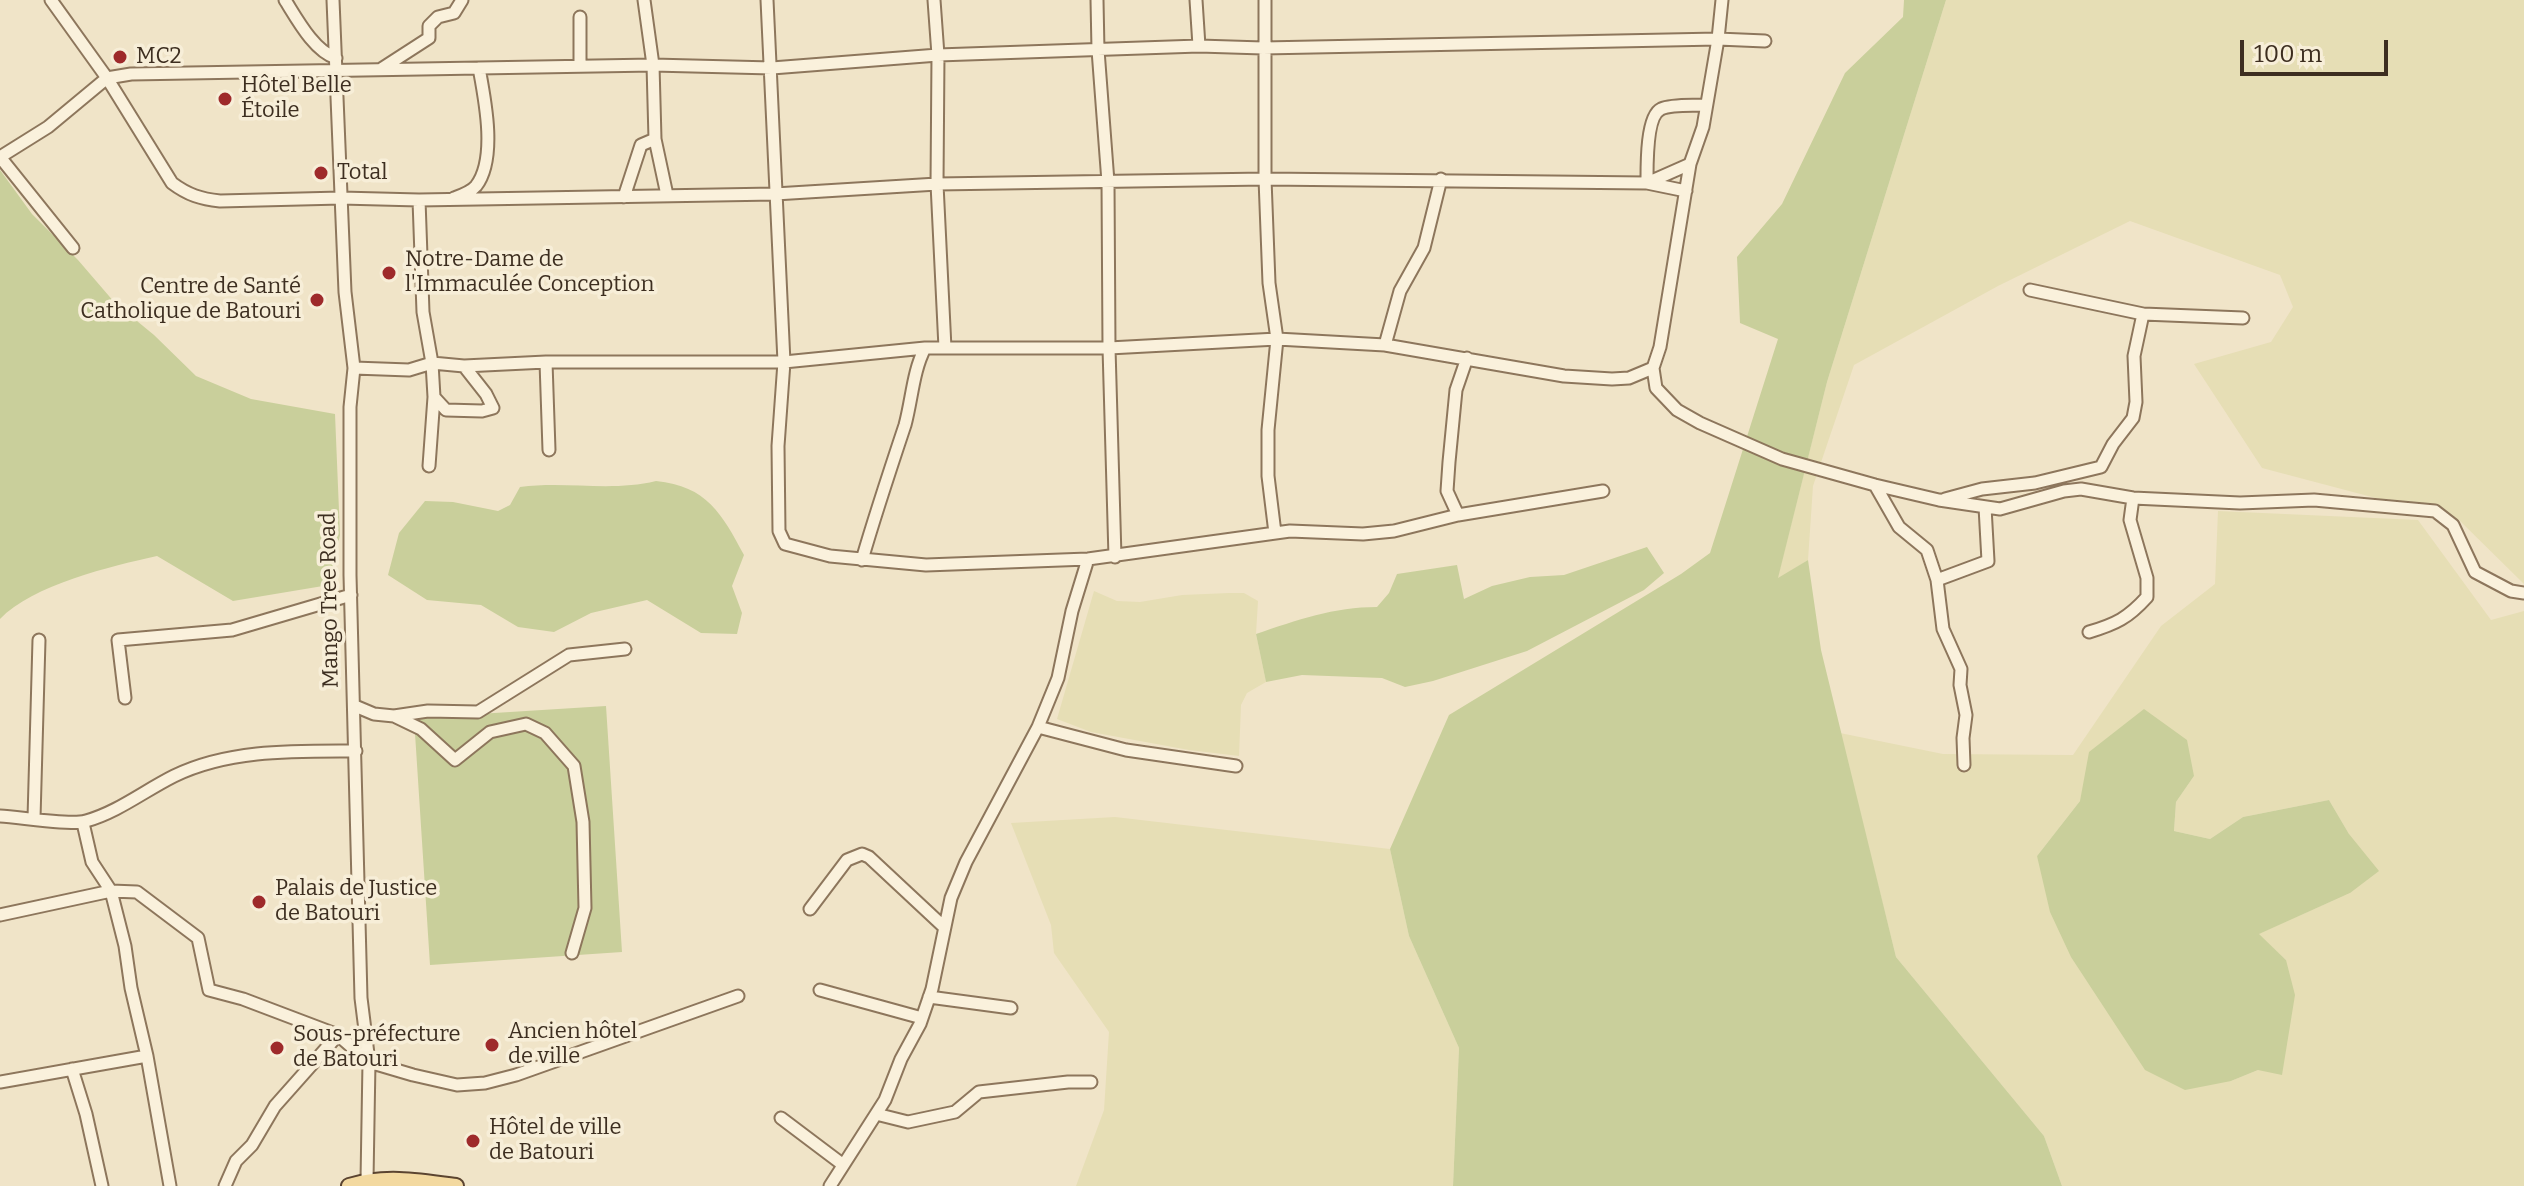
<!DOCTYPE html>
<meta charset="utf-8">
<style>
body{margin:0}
#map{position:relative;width:2524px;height:1186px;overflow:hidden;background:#f0e4c8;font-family:Bitter,serif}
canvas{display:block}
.scale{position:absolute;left:2240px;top:40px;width:148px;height:36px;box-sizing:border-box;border:4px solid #3d2e20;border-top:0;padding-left:10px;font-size:24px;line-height:28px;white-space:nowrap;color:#3d2e20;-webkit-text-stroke:6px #f7eed8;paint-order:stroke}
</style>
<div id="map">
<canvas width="2524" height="1186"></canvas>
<div class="scale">100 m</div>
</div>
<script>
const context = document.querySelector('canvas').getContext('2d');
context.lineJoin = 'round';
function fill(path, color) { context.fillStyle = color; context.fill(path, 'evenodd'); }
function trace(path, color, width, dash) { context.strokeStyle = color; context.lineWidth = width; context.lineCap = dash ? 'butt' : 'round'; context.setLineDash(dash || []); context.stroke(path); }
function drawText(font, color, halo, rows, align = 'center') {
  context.font = font + ' Bitter,serif'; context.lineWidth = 7; context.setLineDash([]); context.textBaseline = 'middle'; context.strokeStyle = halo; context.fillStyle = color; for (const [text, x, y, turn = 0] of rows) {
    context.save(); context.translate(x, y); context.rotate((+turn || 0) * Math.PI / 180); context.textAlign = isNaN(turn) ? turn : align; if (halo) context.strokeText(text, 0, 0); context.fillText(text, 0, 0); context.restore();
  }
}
const farmland = new Path2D(`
 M1946 0H2524V584L2459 520 2262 468 2194 364 2271 342 2293 307 2280 275 2130 221 1998 286 1854 365 1813 486 1808 560 1777 580 1827 382Z
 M2218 511 2418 520 2491 620 2524 611V1186H2062L2044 1136 1896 957 1840 733 1943 754 2073 755 2161 626 2215 584ZM2194 776 2176 802 2174 831 2210 839 2243 817 2329 800 2349 834 2350 893 2258 934 2286 960 2258 1070 2231 1081 2037 856 2080 801Z
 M1094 591 1117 601 1140 602 1182 595 1229 593H1244L1258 601 1256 634 1266 682 1247 693 1241 705 1239 756 1189 750 1091 732 1057 719Z
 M1115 817 1390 849 1409 936 1459 1048 1453 1186H1076L1104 1110 1109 1032 1054 953 1051 925 1011 823Z`);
const green = new Path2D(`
 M1904 0H1946L1827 382 1778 578 1808 560 1821 650 1896 957 2044 1136 2062 1186H1453L1459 1048 1409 936 1390 849 1449 715 1681 574 1710 553 1778 339 1740 323 1737 257 1782 204 1845 73 1903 17Z
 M0 170 32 214 78 260 115 303 154 335 196 376 251 399 335 414 340 535 329 585 233 601 157 556C112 566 32 585 0 619Z
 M656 481C707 486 722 514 744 555L732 586 742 613 737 634 701 633 647 600 591 613 554 632 518 627 481 605 427 600 388 575 399 533 425 501 453 502 498 511 510 505 520 487C566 481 612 492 656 481Z
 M1647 547 1664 573 1644 590 1527 651 1433 681 1405 687 1382 678 1302 675 1266 682 1256 634C1297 620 1334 607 1377 607L1389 593 1397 574 1457 565 1464 599 1492 586 1530 577 1564 575Z
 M606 706 622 952 430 965 414 718Z
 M2144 709 2187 740 2194 776 2176 802 2174 831 2210 839 2243 817 2329 800 2349 834 2379 871 2350 893 2259 934 2286 960 2295 995 2282 1075 2258 1070 2231 1081 2185 1090 2145 1070 2071 957 2050 912 2037 856 2080 801 2089 752Z`);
const minor = new Path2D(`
 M51 0 107 78 172 183C188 195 201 199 220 201L341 198 419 200 775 194 937 184 1265 179 1647 183 1690 164
 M285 0C297 19 314 51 336 58
 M333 0 345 292 354 368 350 407V575L361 998 369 1062 367 1180
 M644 0 653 65 655 139 667 195
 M767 0 784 362 778 446 779 531 785 544 830 556 926 565 1088 559 1290 531 1363 534 1394 531 1458 515 1603 491
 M934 0 938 55 937 184 945 348
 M1097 0 1098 50 1108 182 1109 348 1115 557
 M1196 0 1199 46
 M1265 0V179L1269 283 1277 339 1268 430V476L1275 533
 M580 66V17
 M381 69 429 38V26L438 17 454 13 462 0
 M0 157 48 127 107 78 131 74 653 65 772 68 938 55 1199 46 1263 48 1718 39 1765 41
 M0 157 73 248
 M1686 191 1647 183C1647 168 1646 116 1661 109 1673 104 1693 106 1706 105
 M624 197 641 145 655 139
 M454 198C462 195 471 192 476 186 497 159 485 100 479 68
 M419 200 423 312 432 363 434 397 429 466
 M2030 290 2143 314 2243 318
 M1385 345 1400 291 1424 248 1441 179
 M546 362 549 450
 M354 368 409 370 432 363 464 366 546 362H784L925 348H1109L1277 339 1385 345 1564 376 1612 379 1629 378 1653 368 1660 347 1690 164 1703 127 1718 39 1722 0
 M1653 368 1656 388 1677 410 1700 423 1782 459 1875 485 1939 500 2000 509 2064 491 2081 489 2133 498 2240 503 2314 500 2435 511 2453 525 2475 572 2511 591 2524 593
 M434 397 446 410 482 411 493 408 486 394 464 366
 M1875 485 1899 527 1927 550 1937 580 1943 629 1961 669 1960 685 1966 715 1963 738 1964 765
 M1945 499 1982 489 2035 483 2101 467 2113 444 2133 418 2136 402 2134 356 2143 314
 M1458 515 1447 491 1449 462 1456 390 1467 358
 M862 560C875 515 890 470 905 425 912 399 913 371 925 348
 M1937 580 1988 561 1985 507
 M2089 632C2116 624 2128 618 2147 597V578L2130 520 2133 498
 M125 698 118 640 232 630 351 595
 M355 706 374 714 394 716 428 711 478 712 569 655 625 649
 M394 716 421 729 455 760 490 732 526 724 545 733 574 766 583 822 585 908 572 953
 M1038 727 1126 750 1236 766
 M0 816C20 817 70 826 86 821 118 812 144 791 174 776 229 749 295 751 356 751
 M34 818 39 640
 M810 909 847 860 862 854 869 857 944 927
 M0 915 111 891 92 862 83 823
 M820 990 922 1018
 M929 997 1011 1008
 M72 1069 86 1114 102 1186
 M0 1082 147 1056
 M876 1114 908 1122 955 1112 979 1092 1068 1082H1091
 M781 1118 842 1164
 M170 1186 147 1056 131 988 125 946 111 891 137 892 198 938 209 990 243 999 338 1035 369 1062 413 1075 457 1085 485 1083 516 1075 738 996
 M225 1186 236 1161 252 1145 275 1106 338 1035
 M830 1186 885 1100 901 1059 920 1024 932 989 951 898 966 862 1038 727 1058 678 1072 611 1088 559`);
const major = new Path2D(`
 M349 1186C384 1175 420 1181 456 1186`);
const markers = [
 [120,57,8,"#9e2a2b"],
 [225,99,8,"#9e2a2b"],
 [321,173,8,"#9e2a2b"],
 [389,273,8,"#9e2a2b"],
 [317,300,8,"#9e2a2b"],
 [259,902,8,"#9e2a2b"],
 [492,1045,8,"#9e2a2b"],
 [277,1048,8,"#9e2a2b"],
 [473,1141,8,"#9e2a2b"]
];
const poiNames = [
 ["MC2",136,57],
 ["Hôtel Belle",241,86],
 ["Étoile",241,111],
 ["Total",337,173],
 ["Notre-Dame de",405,260],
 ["l'Immaculée Conception",405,285],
 ["Centre de Santé",301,287,"right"],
 ["Catholique de Batouri",301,312,"right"],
 ["Palais de Justice",275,889],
 ["de Batouri",275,914],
 ["Ancien hôtel",508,1032],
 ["de ville",508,1057],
 ["Sous-préfecture",293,1035],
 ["de Batouri",293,1060],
 ["Hôtel de ville",489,1128],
 ["de Batouri",489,1153]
];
const streetNames = [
 ["Mango Tree Road",330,600,-91]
];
fill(farmland, '#e6deb5');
fill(green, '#c9cf9b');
trace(minor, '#8d765c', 15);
trace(major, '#5b4430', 18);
trace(minor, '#faf1dc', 11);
trace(major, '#f3d9a0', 14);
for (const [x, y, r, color] of markers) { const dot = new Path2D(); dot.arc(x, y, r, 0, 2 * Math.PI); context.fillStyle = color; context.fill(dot); trace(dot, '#f7eed8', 3); }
drawText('22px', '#3d2e20', '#f7eed8', poiNames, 'left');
drawText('22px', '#3d2e20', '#f7eed8', streetNames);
</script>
